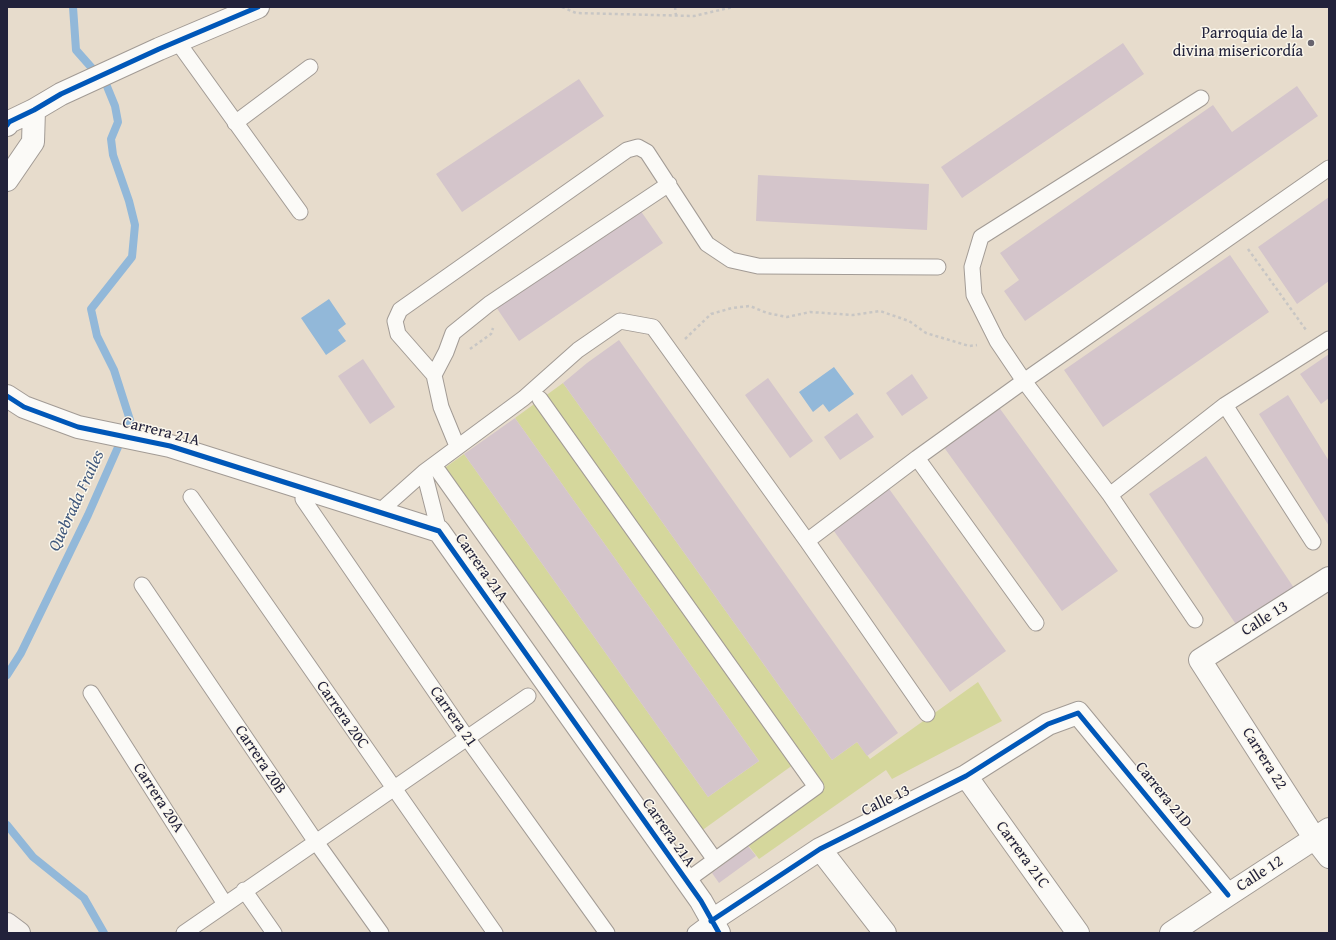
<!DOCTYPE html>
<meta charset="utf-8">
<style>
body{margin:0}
#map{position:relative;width:1336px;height:940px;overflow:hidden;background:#e7dccc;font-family:"Gentium Book Plus",serif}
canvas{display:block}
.frame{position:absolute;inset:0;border:8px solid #22223b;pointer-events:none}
</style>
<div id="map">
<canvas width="1336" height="940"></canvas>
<div class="frame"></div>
</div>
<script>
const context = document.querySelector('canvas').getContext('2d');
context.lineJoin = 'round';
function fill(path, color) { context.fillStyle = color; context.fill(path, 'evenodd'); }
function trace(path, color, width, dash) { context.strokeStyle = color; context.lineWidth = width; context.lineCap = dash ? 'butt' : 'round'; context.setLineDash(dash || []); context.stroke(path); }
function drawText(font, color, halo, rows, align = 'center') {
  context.font = font + ' "Gentium Book Plus",serif'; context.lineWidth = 3; context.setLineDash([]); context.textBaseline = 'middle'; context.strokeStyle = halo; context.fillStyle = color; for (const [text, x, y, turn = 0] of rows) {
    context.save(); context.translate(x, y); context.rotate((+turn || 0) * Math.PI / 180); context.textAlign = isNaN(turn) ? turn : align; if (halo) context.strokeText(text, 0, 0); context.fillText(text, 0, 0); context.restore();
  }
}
const green = new Path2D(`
 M563 383 832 760 857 742 870 759 978 682 1002 721 892 779 886 770 759 859 744 840 816 787 797 762 697 834 439 472 464 454 708 797 759 761 515 418Z`);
const water = new Path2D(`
 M329 299 346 324 338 330 346 341 326 355 301 318Z
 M834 367 854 394 829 412 823 404 813 412 799 392Z`);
const stream = new Path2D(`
 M7 675 21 653 88 515 130 420 114 370 97 336 91 309 132 257 135 225 129 201 113 155 111 139 118 122 115 106 106 84 76 50 73 7
 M7 825 33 857 84 898 104 933`);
const building = new Path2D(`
 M1123 43 1144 74 962 198 941 167Z
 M579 79 604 116 462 212 436 174Z
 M1297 86 1318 116 1025 321 1004 291 1019 280 1000 253 1213 105 1232 132Z
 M758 175 929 184 927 230 756 221Z
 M1329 197V281L1297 304 1258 247Z
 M638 207 663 243 519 341 494 304Z
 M1230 255 1269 312 1103 427 1064 370Z
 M619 340 898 733 867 756 857 742 832 760 563 383 587 363Z
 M1329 354V398L1321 404 1300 374Z
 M363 359 395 407 370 424 338 376Z
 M912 374 928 398 902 416 886 393Z
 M768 378 813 441 790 458 745 395Z
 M1288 395 1329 461V526L1259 414Z
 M998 406 1118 571 1062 611 943 446Z
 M857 413 874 437 840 460 824 437Z
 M515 418 759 761 708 797 464 454Z
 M1206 456 1296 591 1239 629 1149 494Z
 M887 486 1006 651 950 692 831 527Z
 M748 846 756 856 719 883 712 873Z`);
const path = new Path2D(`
 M562 7 576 13 694 16 733 7
 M675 7 676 16
 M1248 249 1306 330
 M685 339 711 314 732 308 750 306 767 313 787 317 810 312 853 315 880 311 909 321 926 333 969 346 977 345
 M470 349 491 334 493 328`);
const lane = new Path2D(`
 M177 41 300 212
 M235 123 310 67
 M434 375 446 352 453 333 489 304 669 184
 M540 399 816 787 686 881
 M1225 405 1313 542
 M457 446 441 407 434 375 398 334 395 321 400 310 627 150 638 147 647 152 707 244 731 260 758 266 938 267
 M917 458 1036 623
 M424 472 439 531
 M439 472 715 860
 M1110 495 1225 405 1329 339
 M191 497 495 933
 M303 499 467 738 607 933
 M379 512 424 472 524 398 578 350 620 321 653 327 807 541 927 714
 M807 541 917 458 1024 381 1329 168
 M142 585 316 842 381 933
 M1195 620 1110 495 1024 381 997 341 974 295 972 267 981 237 1201 98
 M91 693 225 904
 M244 890 274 933
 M184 933 528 696
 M695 933 711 921`);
const street = new Path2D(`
 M7 125 9 122 34 110 61 94 159 49 258 7
 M7 180 33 142 34 110
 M7 396 24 407 78 427 170 446 439 531 701 901 719 933
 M1329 578 1200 660 1315 839 1329 857
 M966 776 1078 933
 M820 849 885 933
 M711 921 820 849 966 776 1048 724 1078 713 1228 895
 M1171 933 1228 895 1329 829`);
const secondary = new Path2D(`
 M7 924 19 933`);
const cycleway = new Path2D(`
 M7 125 9 122 34 110 61 94 159 49 258 7
 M7 396 24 407 78 427 170 446 439 531 701 901 719 933
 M711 921 820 849 966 776 1048 724 1078 713 1228 895`);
const markers = [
 [1311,43,4,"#67636e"]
];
const poiNames = [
 ["Parroquia de la",1303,34],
 ["divina misericordía",1303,52]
];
const streetNames = [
 ["Carrera 21A",161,432,14],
 ["Carrera 21A",481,568,55],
 ["Calle 13",1265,619,-32],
 ["Carrera 20C",342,715,55],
 ["Carrera 21",453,717,55],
 ["Carrera 22",1264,759,58],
 ["Carrera 20B",260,760,56],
 ["Carrera 21D",1163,795,51],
 ["Carrera 20A",158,798,57],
 ["Calle 13",886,801,-26],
 ["Carrera 21A",668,833,55],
 ["Carrera 21C",1022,855,54],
 ["Calle 12",1260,874,-33]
];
const waterNames = [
 ["Quebrada Frailes",77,501,-65]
];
fill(green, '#d5d79c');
fill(water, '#92b8d9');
trace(stream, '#92b8d9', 8);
fill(building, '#d4c5cb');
trace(lane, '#a29b95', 17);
trace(street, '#a29b95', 24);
trace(secondary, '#a29b95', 24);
trace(path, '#c8c6c4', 2.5, [3, 3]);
trace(lane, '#fbfaf7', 15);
trace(street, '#fbfaf7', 22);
trace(secondary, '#f5f1ed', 22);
trace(cycleway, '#0057b8', 5);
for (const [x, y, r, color] of markers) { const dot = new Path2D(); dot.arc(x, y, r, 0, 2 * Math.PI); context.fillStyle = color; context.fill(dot); trace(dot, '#fbf7ec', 1.5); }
drawText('16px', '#22223b', '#fbf7ec', poiNames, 'right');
drawText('16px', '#22223b', '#fbf7ec', streetNames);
drawText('italic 17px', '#40587c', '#fbf7ec', waterNames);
</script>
